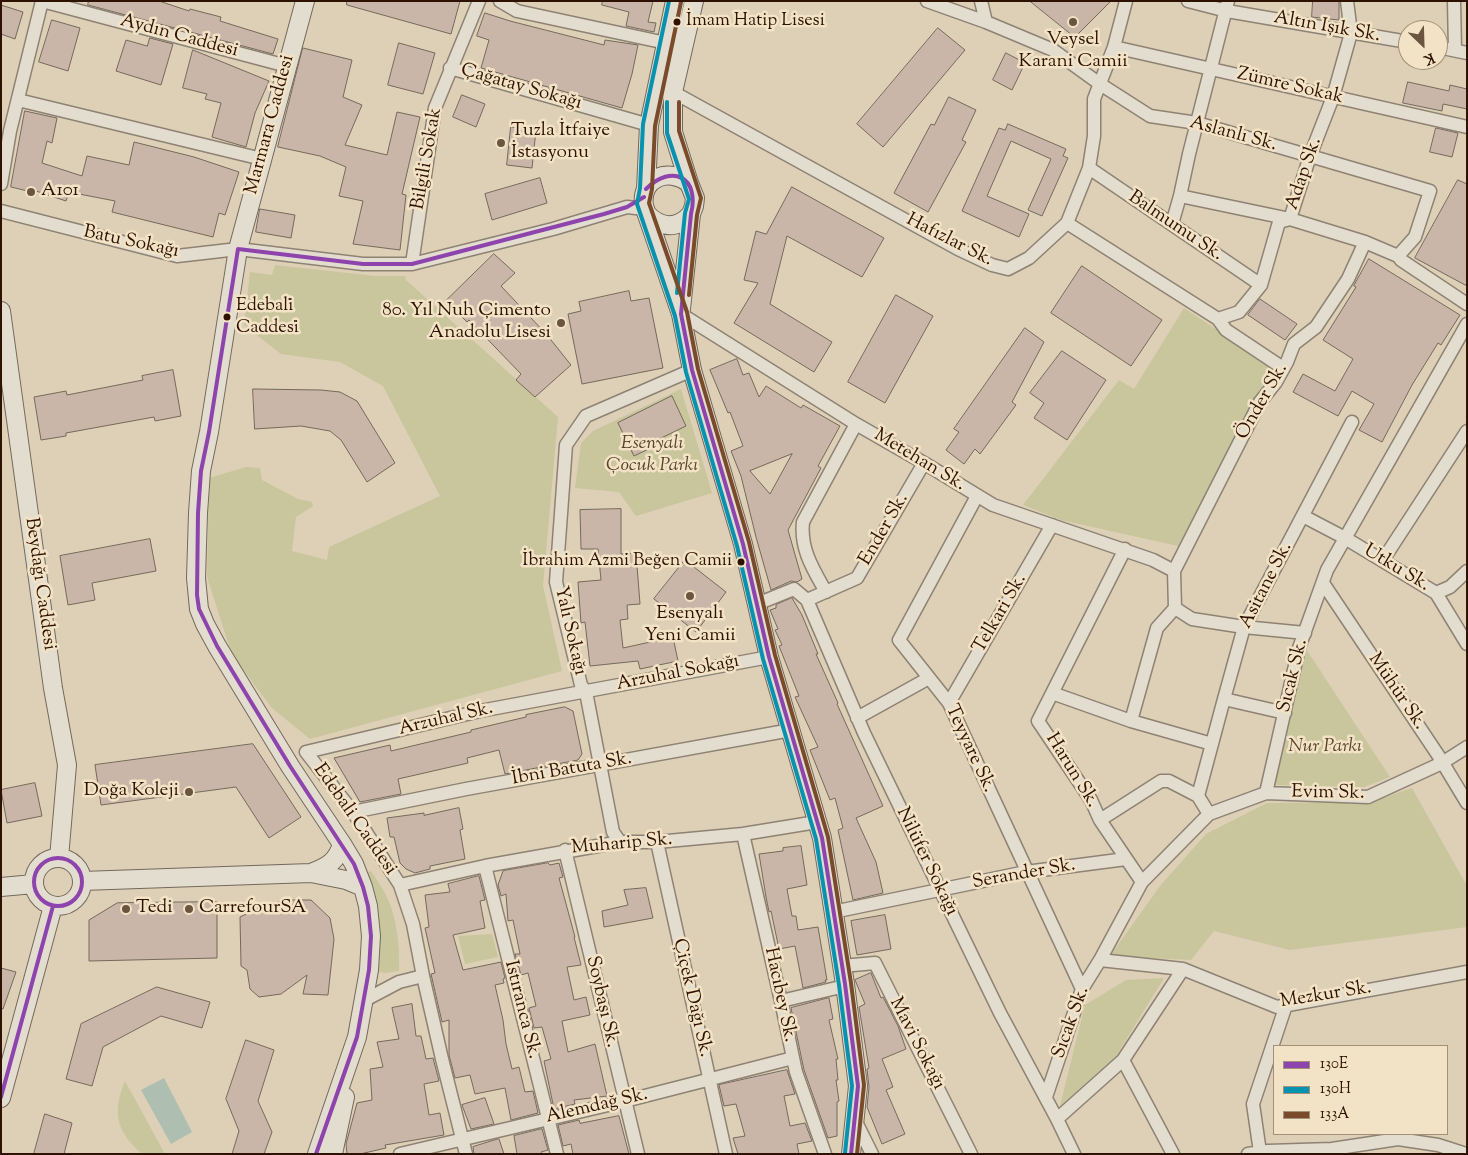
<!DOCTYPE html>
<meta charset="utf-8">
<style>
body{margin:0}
#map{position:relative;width:1468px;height:1155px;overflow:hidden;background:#ddd0b7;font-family:"Sorts Mill Goudy",serif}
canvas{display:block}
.frame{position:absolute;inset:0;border:2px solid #2e1100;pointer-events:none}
.legend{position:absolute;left:1273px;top:1045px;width:175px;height:90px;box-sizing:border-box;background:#f3e3c6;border:1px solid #a48f77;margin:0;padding:6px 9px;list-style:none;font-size:15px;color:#2e1100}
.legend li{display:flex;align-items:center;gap:10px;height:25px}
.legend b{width:25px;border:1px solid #a48f77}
.north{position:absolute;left:1398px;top:20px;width:50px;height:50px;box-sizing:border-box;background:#f3e3c6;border:1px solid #a48f77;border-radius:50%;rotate:156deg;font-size:14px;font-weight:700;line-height:20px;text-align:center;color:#2e1100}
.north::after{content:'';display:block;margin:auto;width:18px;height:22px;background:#6b5440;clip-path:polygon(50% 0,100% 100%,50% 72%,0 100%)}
</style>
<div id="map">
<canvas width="1468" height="1155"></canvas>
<div class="frame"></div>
<ul class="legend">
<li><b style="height:6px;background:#8e44ad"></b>130E</li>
<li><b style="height:6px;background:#0792af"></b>130H</li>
<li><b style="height:6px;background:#7a4b2a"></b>133A</li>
</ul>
<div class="north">K</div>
</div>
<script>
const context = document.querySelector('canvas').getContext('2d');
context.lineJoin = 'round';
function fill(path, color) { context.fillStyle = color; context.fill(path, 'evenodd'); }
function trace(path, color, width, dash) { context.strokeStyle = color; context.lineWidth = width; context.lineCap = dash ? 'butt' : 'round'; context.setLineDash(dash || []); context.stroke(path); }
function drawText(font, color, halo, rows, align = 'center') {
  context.font = font + ' "Sorts Mill Goudy",serif'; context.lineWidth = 5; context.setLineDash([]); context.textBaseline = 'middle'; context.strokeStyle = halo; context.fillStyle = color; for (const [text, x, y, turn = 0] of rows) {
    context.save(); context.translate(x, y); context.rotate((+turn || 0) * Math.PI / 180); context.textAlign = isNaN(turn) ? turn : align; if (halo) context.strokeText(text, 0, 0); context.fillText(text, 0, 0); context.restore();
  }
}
const green = new Path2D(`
 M275 265 375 276H405L406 280 558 417 543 586 562 671 310 739 272 708 232 655 207 577 209 478 246 467 260 468 262 480 298 499 312 502 313 506 296 517 292 551 327 560 329 547 440 496 383 386 340 362 281 354 244 325 250 272 272 275Z
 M1184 308 1273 367 1178 546 1061 520 1023 505 1119 380 1134 389Z
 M681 389 712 493 636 516 619 492 575 488 581 443 593 431Z
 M1306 649 1390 777 1364 787 1275 785Z
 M1412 788 1467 886V927L1290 950 1214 931 1191 960 1110 956 1160 886 1206 834 1267 803 1370 802Z
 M371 871C376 879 382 887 386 895 397 918 400 945 399 971L384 973 377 971 366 873Z
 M492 934 498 957 465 964 458 936Z
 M1164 978 1116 1056 1060 1106 1085 1005 1126 980Z
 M125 1081 165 1154H142C116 1131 112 1113 125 1081Z`);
const water = new Path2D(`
 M164 1078 192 1132 171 1144 141 1090Z`);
const building = new Path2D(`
 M89 1H159L189 11 190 9 221 17 220 21 278 39 273 54 88 5Z
 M347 1H460L451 34 347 5Z
 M603 1H653L648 22 656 23 654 32 626 26 629 12 602 5Z
 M1030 1H1111L1075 37Z
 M1313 1H1339V20L1312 17Z
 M1 5 23 12 15 39 1 34Z
 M485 13 510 21 604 45 605 40 638 45 632 74 622 108 481 68 489 40 477 36Z
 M52 20 80 28 68 71 39 62Z
 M938 28 965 50 883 147 857 124Z
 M150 38 173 44 161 85 116 71 126 40 147 46Z
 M399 43 435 53 423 94 388 85Z
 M303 48 352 60 343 97 362 105 345 145 387 155 397 112 420 117 402 194 406 195 400 250 353 244 363 201 339 196 346 167 320 156 278 147Z
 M193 50 269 81 255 113 246 147 212 137 221 103 205 99 207 94 183 88Z
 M1006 53 1025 63 1012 90 993 80Z
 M1408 82 1449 91 1450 85 1467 89V109L1443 104 1442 111 1403 103Z
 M462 95 485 104 476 127 453 117Z
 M949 97 976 110 962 140 966 142 928 212 894 193 931 124 934 125Z
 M25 111 57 118 52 143 47 141 42 163 82 176 87 156 129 165 134 142 194 157 239 172 225 215 219 213 213 237 112 212 115 201 69 192 66 201 36 191V193L11 187Z
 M1008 124 1066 149 1063 156 1068 158 1042 216 1028 210 1051 159 1011 141 987 196 1029 214 1019 237 962 211 999 128 1005 130Z
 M511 127 536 130 532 168 507 165Z
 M1436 128 1458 133 1452 157 1430 152Z
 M540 178 547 203 492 220 485 194Z
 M1458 180 1467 184V286L1415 258Z
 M792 187 884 238 862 277 787 236 770 304 832 342 814 372 734 323 758 283 744 280 756 231 766 234Z
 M260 209 295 215 291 238 256 232Z
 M494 254 515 273 501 286 547 335 571 365 535 397 516 380 521 374 469 320 467 322 446 301Z
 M1369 259 1460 315 1441 345 1438 343 1412 385 1382 442 1359 430 1374 404 1352 391 1338 416 1293 392 1303 374 1335 391 1353 359 1323 340 1356 287 1354 286Z
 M1082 266 1162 320 1131 366 1051 313Z
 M629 291 631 301 649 298 663 368 582 384 568 314 581 311 579 302Z
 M896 295 933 316 885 403 848 382Z
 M1260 299 1297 324 1285 340 1248 315Z
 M1025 328 1044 342 1012 402 1016 405 980 454 975 449 964 464 946 450 959 432 954 429Z
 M1062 351 1106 380 1067 440 1034 418 1044 403 1030 393Z
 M737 359 743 375 749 373 759 397 766 386 801 408 803 405 840 426 818 466 821 468 788 530 802 579 797 582 791 581 771 590 756 537 741 476 731 451 743 446 730 412 728 413 710 370ZM792 454 770 494 750 471Z
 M173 370 181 416 155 421 154 417 66 433V436L41 440 34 397 66 391 67 395 143 380 142 376Z
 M253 389 321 390 340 392 357 401 395 463 367 482 341 440 330 431 301 426 255 429Z
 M672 396 686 426 653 442 655 446 634 456 618 423Z
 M621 509V554L636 553 640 604 627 605 628 619 620 620 623 648 673 637 678 661 640 669 638 661 590 666 585 622 581 623 578 582 601 580 598 549H581L580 510Z
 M150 539 156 571 92 583 95 600 68 605 60 556Z
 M685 560 726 592 696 632 654 599Z
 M792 598 802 615 818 654H816L838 703 837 704 883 806 856 818 876 862 883 893 853 900 838 830 843 828 835 798 830 800 810 750 818 747 795 697 799 696 779 646 782 645 775 630 778 629 770 610 776 608V605Z
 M565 707 573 711 582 754 578 760 557 764 505 774 499 750 467 758 468 763 398 779 401 794 360 802 334 758 390 745 391 751 471 732V730L526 717V715Z
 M253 744 301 817 269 838 236 787 101 805 95 765Z
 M35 783 42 816 7 823 1 790Z
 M459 808 463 829 460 830 465 859 430 866V869L415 873 406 869 400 863 394 837H390L387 818 424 813V815Z
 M801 846 807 885 787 889 792 916H796L798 930 818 927 827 980H825L826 982 803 988 795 946 779 949 771 911 769 912 766 897 759 854 783 851V848Z
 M548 863 550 865 559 863 563 877 559 878 575 937H574L581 965 567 967 574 1000 586 997 590 1015 562 1021 568 1052 595 1044 607 1096 574 1100 575 1104 554 1109 544 1061 551 1059 542 1027 534 1028 529 1008 536 1006 528 973 521 975 515 954H520L513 920 508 921 506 894 501 896 498 885 503 871Z
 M479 876 485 900 480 901 485 928 453 935 463 970 501 962 505 978 503 979 504 983 495 985 503 1020 506 1044 512 1069 519 1067 525 1092 533 1091 538 1113 511 1120 505 1088 475 1094 470 1075 455 1078 449 1055V1020L442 1022 431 974 435 973 425 928 429 927 425 895 450 892 448 884Z
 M646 888 653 918 604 927 602 911 628 905 624 890Z
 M286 900H311L330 918 334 939 328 995 303 994 307 975 281 994 259 997 250 989 247 970 241 966 240 917 263 906Z
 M217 902V958L89 961V920L117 903Z
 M885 915 891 949 857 955 851 921Z
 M1 968 16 972 3 1009 1 1008Z
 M871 973 881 998 883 997 898 1026 906 1049 882 1059 893 1087 886 1090 905 1134 882 1144 867 1107 869 1087 867 1069 869 1068 859 1007 865 1004 855 980Z
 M157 987 210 1002 202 1028 161 1016 103 1047 92 1086 66 1079 81 1024Z
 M829 998 833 1019 829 1020 838 1059H836L838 1080H836L839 1101 837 1102V1136L828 1138 804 1070 791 1008Z
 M412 1004 416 1036H421L426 1059 433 1058 439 1081 424 1084 429 1115 440 1113 444 1135 385 1145 386 1148 360 1154H347L346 1144 357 1103 372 1100 370 1069 383 1067 377 1042 399 1039 392 1008Z
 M246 1040 274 1050 258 1101 272 1132 264 1154H232L239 1131 226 1099Z
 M787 1070 795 1094 784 1096 790 1126 805 1123 812 1141 797 1144 799 1154H738L733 1138 745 1136 736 1104 724 1106 719 1085Z
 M485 1098 494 1124 471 1129 462 1105Z
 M45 1114 72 1123 64 1154H34Z
 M619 1116 629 1154H573L571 1144 563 1146 558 1125 579 1120 580 1123Z
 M542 1129 548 1150 541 1152 542 1154H517L514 1136Z
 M499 1139 504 1154H474L473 1147Z`);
const street = new Path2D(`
 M42 1 287 66
 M500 1 517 11 666 43
 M927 1 986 22 1053 50 1100 84 1150 116 1197 123 1430 191 1415 237 1398 256
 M981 1 986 22
 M1188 1 1227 11 1408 42
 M1454 1 1455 50
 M1114 47 1467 127
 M1438 47 1467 53
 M450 68 649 125
 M673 92 958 249 992 265 1008 269 1029 258 1067 223 1089 168 1094 136V99L1114 47 1126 1
 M18 100 262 159
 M1089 168 1261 285
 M1 184 10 131 42 1
 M1180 196 1290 219 1365 242 1398 256 1401 260 1467 304
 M1 211 177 256 238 249 363 264H412L553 229 627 207 645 209
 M1067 223 1218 319 1239 312 1261 285 1279 222 1290 219 1310 156 1333 97 1351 33 1347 1
 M1172 224 1180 196 1189 154 1228 1
 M412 264 435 108 479 1
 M681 314 856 424 924 463 993 505 1153 560 1174 571
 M1218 319 1226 330 1283 368
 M977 496 899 640 949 703 1082 989
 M1303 516 1345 538 1436 593 1467 644
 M1125 549 1038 721 1091 800 1100 820 1142 882
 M1383 560 1467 431
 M1323 583 1438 755 1467 803
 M826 592C813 569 800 549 803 522L856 424
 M1436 593 1450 587 1467 571
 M807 600 864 733 1000 1013 1057 1119 1074 1154
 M757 604 794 589 807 600 857 578 924 463
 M1305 633 1244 627 1192 619 1175 608 1174 571 1260 402 1276 382 1287 362 1294 344 1316 327 1348 279 1365 242
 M1052 693 1131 721 1157 628 1175 608
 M949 703 1052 525
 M1285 713 1224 699 1244 627 1352 422
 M857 718 929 678
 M1131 721 1212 744
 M1266 793 1368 797 1442 763 1467 747
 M353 812 466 789 791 730
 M1209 814 1198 796 1224 699
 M1100 820 1161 781H1169L1198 796
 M743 834 781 1001 796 1072 825 1154
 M620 842 613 832 586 692 581 685 556 582 566 445 586 416 692 370
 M657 842 726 1154
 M565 850 638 1154
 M485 866 557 1154
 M400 885 485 866 620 842H657L743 834 817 822
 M833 912 1026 872 1126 859
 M1100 960 1183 969 1277 1007 1467 972
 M842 966 875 963 971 1154
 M423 976 442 1059 466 1154
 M365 1000 399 982 423 976 413 924 400 885 353 812 306 752 480 711 769 657
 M781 1001 845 986
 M1123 1060 1173 1154
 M1046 1097 1082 989 1100 960 1142 882 1209 814 1266 793 1299 648 1327 570 1467 324
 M1057 1119 1123 1060 1183 969
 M855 1120 872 1154
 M1260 1152 1253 1104 1286 1005
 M400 1154 625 1101 793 1058
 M1248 1154 1268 1151 1332 1149 1398 1139 1438 1145 1466 1154`);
const secondary = new Path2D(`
 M305 1 238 249 209 432 201 471 198 513 196 578 199 609 205 624 217 646 290 766 342 844 354 864 363 887 368 906 371 936 369 970 357 1037 317 1154
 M689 183C668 167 640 178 644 206L681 314 692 370 743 544 769 657 822 838 845 984 858 1086 851 1154
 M646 189 649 125 675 1
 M647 214C661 229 678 229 691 214
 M681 309 691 214 694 206 695 198 689 183 673 132V92L694 1
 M1 311 53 688 67 765 59 858
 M34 882a24 24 0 1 1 48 0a24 24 0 1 1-48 0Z
 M311 873C328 867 337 861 342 844
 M82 881 311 873 346 880 363 887
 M1 887 34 884
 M1 1098 53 906
 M333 1154 345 1097`);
const bus1 = new Path2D(`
 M646 189C672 163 700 177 691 214L681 314 692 370 743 544 769 657 822 838 845 984 858 1086 851 1154
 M238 249 209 432 201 471 198 513 197 595 199 609 217 646 290 766 354 864 363 887 368 906 371 936 369 970 357 1037 316 1154
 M238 249 363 264H412L604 214 627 207 644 197
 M34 882a24 24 0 1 1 48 0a24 24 0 1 1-48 0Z
 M1 1097 53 906`);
const bus2 = new Path2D(`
 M669 1 643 124 640 188 637 204 675 316 686 372 737 546 763 659 816 839 839 985 852 1086 845 1153
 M667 102V133L689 199 685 213 677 293`);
const bus3 = new Path2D(`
 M681 2 655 126 652 189 649 203 687 312 698 369 749 542 775 655 828 837 851 983 864 1085 857 1154
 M679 102V131L701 198 697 215 689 295`);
const markers = [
 [677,22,4.5,"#2e1100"],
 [1073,22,5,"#6b5440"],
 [501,143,5,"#6b5440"],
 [31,192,5,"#6b5440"],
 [227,317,4.5,"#2e1100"],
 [561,323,5,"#6b5440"],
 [741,562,4.5,"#2e1100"],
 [690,596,5,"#6b5440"],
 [189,792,5,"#6b5440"],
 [126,909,5,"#6b5440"],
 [189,909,5,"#6b5440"]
];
const busNames = [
 ["İmam Hatip Lisesi",686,22],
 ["Edebali̇",236,307],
 ["Caddesi̇",236,329],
 ["İbrahim Azmi Beğen Camii",732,562,"right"]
];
const streetNames = [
 ["Altın Işık Sk.",1327,28,10],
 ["Aydın Caddesi",179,37,15],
 ["Zümre Sokak",1290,87,13],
 ["Çağatay Sokağı",521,88,16],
 ["Marmara Caddesi",271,125,-75],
 ["Aslanlı Sk.",1233,135,15],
 ["Bilgili Sokak",428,159,-80],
 ["Adap Sk.",1305,174,-71],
 ["Balmumu Sk.",1175,227,34],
 ["Hafızlar Sk.",949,241,27],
 ["Batu Sokağı",131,243,12],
 ["Önder Sk.",1263,402,-60],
 ["Metehan Sk.",919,461,31],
 ["Ender Sk.",885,530,-60],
 ["Utku Sk.",1396,569,31],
 ["Beydağı Caddesi",39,584,82],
 ["Asitane Sk.",1267,586,-63],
 ["Telkari Sk.",1001,614,-60],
 ["Yalı Sokağı",569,631,77],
 ["Arzuhal Sokağı",678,674,-11],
 ["Sıcak Sk.",1294,676,-76],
 ["Mühür Sk.",1396,692,56],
 ["Arzuhal Sk.",446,720,-13],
 ["Teyyare Sk.",969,749,65],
 ["İbni Batuta Sk.",572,770,-10],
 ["Harun Sk.",1071,771,58],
 ["Evim Sk.",1328,794,1],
 ["Edebali Caddesi",354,820,55],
 ["Muharip Sk.",622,845,-5],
 ["Nilüfer Sokağı",926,862,64],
 ["Serander Sk.",1024,875,-10],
 ["Hacıbey Sk.",779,995,78],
 ["Mezkur Sk.",1326,996,-9],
 ["Çiçek Dağı Sk.",691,998,77],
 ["Soybaşı Sk.",601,1002,77],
 ["Istıranca Sk.",521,1010,76],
 ["Sıcak Sk.",1072,1023,-70],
 ["Mavi Sokağı",916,1044,63],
 ["Alemdağ Sk.",597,1107,-13]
];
const poiNames = [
 ["Veysel",1073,41,"center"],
 ["Karani Camii",1073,63,"center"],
 ["Tuzla İtfaiye",511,132],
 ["İstasyonu",511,154],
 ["A101",41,192],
 ["80. Yıl Nuh Çimento",551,312,"right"],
 ["Anadolu Lisesi",551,334,"right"],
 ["Esenyalı",690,615,"center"],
 ["Yeni Camii",690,637,"center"],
 ["Doğa Koleji",179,792,"right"],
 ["Tedi",136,909],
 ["CarrefourSA",199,909]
];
const parkNames = [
 ["Esenyalı",652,445],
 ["Çocuk Parkı",652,467],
 ["Nur Parkı",1325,748]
];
fill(green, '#c9c59c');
fill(water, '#aebeb1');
fill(building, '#cab6a8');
trace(building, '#74695b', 1);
trace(street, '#8e8273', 15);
trace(secondary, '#74695b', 20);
trace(street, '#e3ddd0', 12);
trace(secondary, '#e3ddd0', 18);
trace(bus1, '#8e44ad', 4);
trace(bus2, '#0792af', 4);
trace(bus3, '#7a4b2a', 4);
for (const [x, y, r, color] of markers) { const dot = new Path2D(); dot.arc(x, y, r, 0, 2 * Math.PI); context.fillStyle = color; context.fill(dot); trace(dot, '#f3e3c6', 2); }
drawText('18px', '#2e1100', '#f3e3c6', busNames, 'left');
drawText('19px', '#2e1100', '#f3e3c6', streetNames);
drawText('19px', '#2e1100', '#f3e3c6', poiNames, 'left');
drawText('italic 19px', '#584428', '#f3e3c6', parkNames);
</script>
